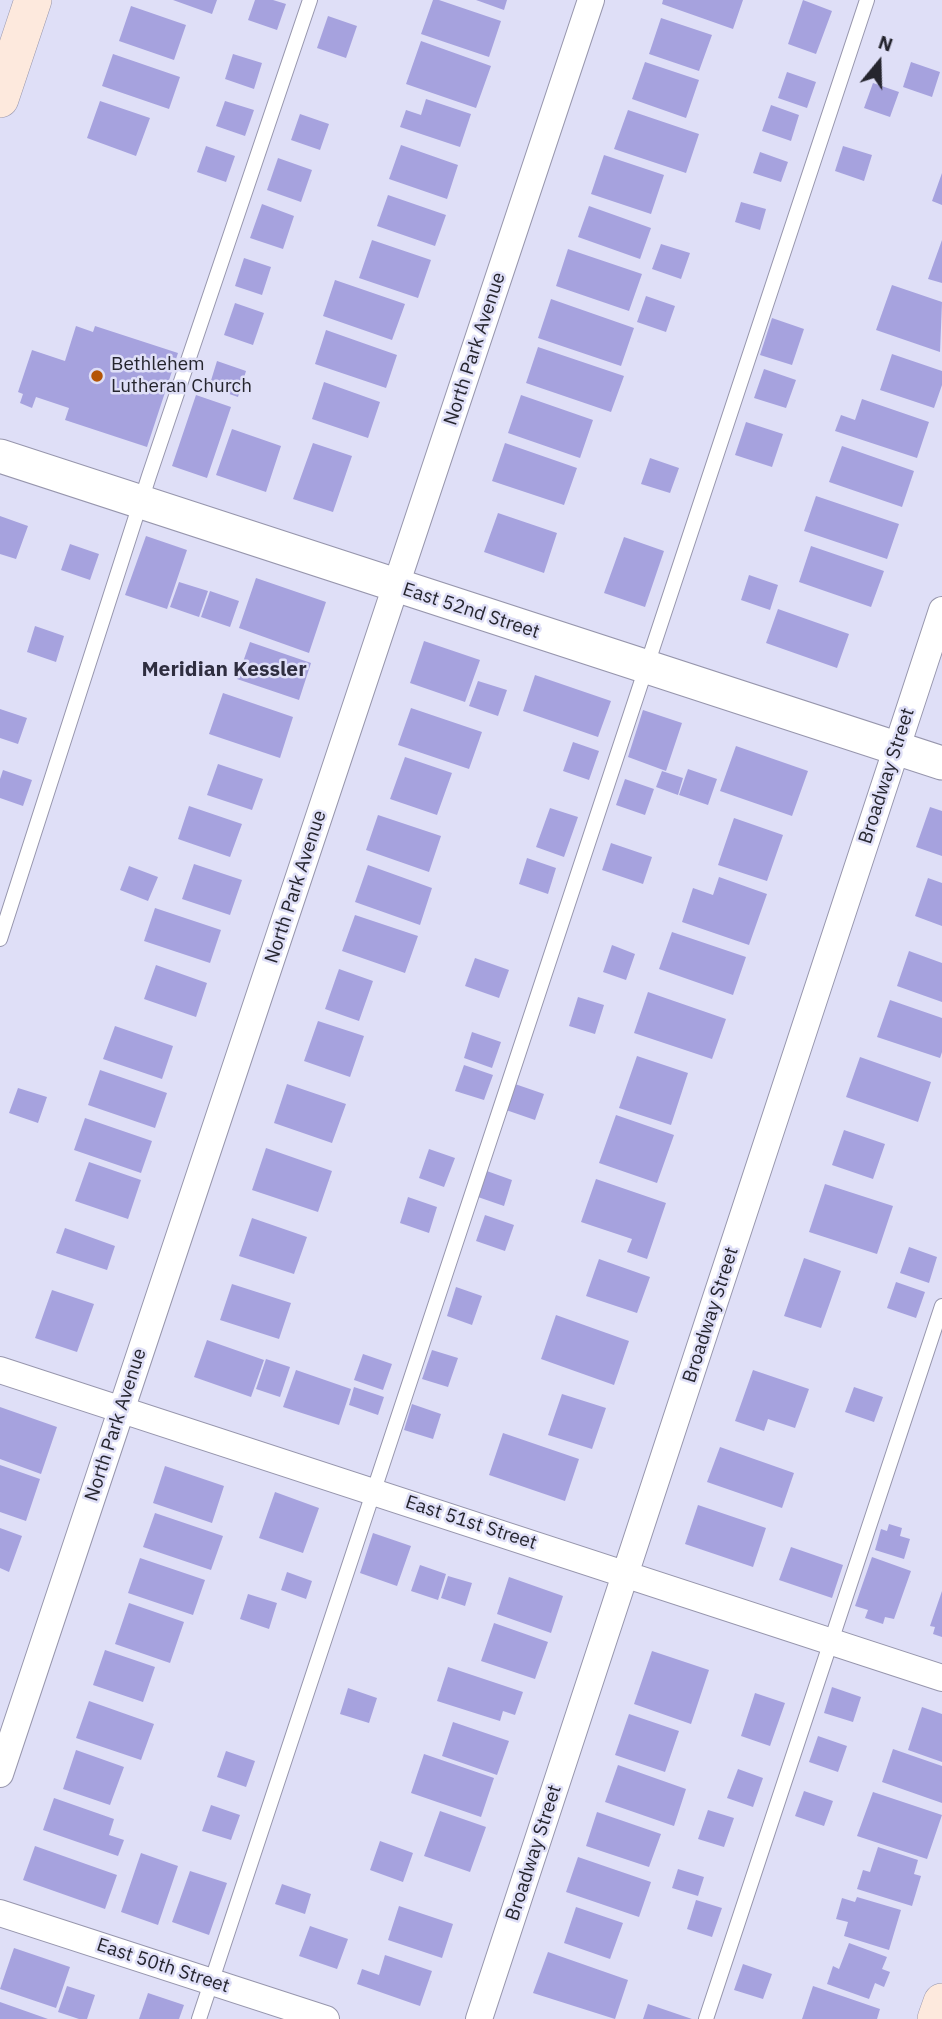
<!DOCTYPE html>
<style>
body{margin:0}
#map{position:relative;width:942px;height:2019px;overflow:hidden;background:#dfdff7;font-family:"IBM Plex Sans",sans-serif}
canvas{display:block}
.north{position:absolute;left:844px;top:28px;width:70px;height:70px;-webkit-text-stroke:5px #dfdff7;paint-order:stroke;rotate:19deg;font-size:19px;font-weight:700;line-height:28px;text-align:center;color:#25252e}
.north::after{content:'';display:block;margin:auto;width:24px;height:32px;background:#25252e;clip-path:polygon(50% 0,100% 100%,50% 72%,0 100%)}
</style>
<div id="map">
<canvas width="942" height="2019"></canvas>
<div class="north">N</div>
</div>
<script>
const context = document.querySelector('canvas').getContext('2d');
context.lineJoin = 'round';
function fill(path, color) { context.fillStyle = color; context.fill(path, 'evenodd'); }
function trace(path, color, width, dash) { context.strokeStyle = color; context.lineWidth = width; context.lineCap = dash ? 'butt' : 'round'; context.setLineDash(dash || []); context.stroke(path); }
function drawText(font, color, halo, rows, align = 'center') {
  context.font = font + ' "IBM Plex Sans",sans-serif'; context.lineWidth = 5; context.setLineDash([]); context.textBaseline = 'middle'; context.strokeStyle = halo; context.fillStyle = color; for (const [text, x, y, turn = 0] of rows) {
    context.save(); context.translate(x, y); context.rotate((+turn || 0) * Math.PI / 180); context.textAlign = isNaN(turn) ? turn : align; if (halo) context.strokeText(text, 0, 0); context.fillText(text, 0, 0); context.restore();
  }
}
const building = new Path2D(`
 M173 0H217L212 14Z
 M255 0H273L286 4 277 30 248 20Z
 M433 0H439L501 21 489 57 421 34Z
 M476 0H507L504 10Z
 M663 0H743L733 29 662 4Z
 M803 0 832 11 816 54 788 44Z
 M131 6 186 25 174 60 119 41Z
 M328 16 357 26 346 58 317 48Z
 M661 18 712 35 699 71 649 54Z
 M421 41 491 66 476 108 406 84Z
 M113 54 180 77 169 109 102 86Z
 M233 54 262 63 254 89 225 79Z
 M645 62 699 80 686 118 632 99Z
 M911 62 940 72 932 97 903 87Z
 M787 72 816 82 807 108 778 98Z
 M873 83 899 92 890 117 864 108Z
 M426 99 471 114 460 147 400 127 406 110 421 115Z
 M100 101 150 118 136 156 87 138Z
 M225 101 254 110 245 136 216 126Z
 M771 105 799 115 791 141 762 131Z
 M628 110 699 134 686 173 614 149Z
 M300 114 329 124 320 150 291 140Z
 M401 145 458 165 447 199 389 179Z
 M206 146 235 156 226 182 197 172Z
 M843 146 872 155 864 181 835 171Z
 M760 152 788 162 781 182 753 173Z
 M604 155 664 175 651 214 591 194Z
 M278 158 312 170 301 202 267 190Z
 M942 173V205L932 201Z
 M388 195 446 215 435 246 377 226Z
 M741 202 766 209 760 230 735 222Z
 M262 204 294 216 283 249 250 238Z
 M589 206 651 228 640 259 578 237Z
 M372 240 431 260 418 298 359 278Z
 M942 240V283L928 279Z
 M661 244 690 253 681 279 652 269Z
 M568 249 642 274 629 311 556 286Z
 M244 258 271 267 262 295 235 286Z
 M335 280 405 304 392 340 323 316Z
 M892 285 942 302 940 352 876 330Z
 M646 296 675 306 666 332 637 322Z
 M551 299 634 328 621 366 538 338Z
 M235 303 264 313 253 345 224 335Z
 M772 318 804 329 792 365 760 355Z
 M76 326 93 332 95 326 178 353 147 447 65 420 69 408 36 397 32 408 20 403 23 394 18 392 32 350 65 361Z
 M326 330 397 355 386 388 315 364Z
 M538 347 624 376 611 412 526 383Z
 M892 354 942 371V385L934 408 880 390Z
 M217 361 246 371 238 397 209 387Z
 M764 369 796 380 786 408 754 398Z
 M324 382 380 402 368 438 312 419Z
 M196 395 231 407 207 478 172 466Z
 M521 395 593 420 580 458 508 433Z
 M862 399 929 422 917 458 835 431 841 415 855 420Z
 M746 422 783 434 772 467 735 455Z
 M232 429 281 446 266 492 216 475Z
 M313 443 352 456 333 512 293 499Z
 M505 443 577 468 564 505 492 481Z
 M842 446 914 471 902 507 829 482Z
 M650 458 679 468 670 493 641 484Z
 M816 496 899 524 887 559 804 531Z
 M498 513 557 533 544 573 484 552Z
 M0 516 28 526 16 559 0 554Z
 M146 536 187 550 167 609 125 595Z
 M624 537 664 551 645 607 604 593Z
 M70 544 99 554 90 580 61 570Z
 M811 546 884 571 871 607 799 582Z
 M749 575 778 585 770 610 741 600Z
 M256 578 326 602 309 653 239 628Z
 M179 582 208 591 199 617 170 607Z
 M210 591 239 601 230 627 201 617Z
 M778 609 849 634 837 668 766 643Z
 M35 626 64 636 56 662 27 652Z
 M424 641 480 660 465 702 410 683Z
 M250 642 311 663 299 700 237 679Z
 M535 675 611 701 598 737 523 711Z
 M478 681 507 690 498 716 469 706Z
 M223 693 293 717 280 758 209 734Z
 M411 708 482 732 469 769 398 745Z
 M0 709 27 718 18 744 0 738Z
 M643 710 682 723 666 771 628 757Z
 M573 742 599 751 589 780 563 771Z
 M736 746 808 771 792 816 720 791Z
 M405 757 452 773 437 815 390 799Z
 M218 764 263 779 252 810 207 795Z
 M688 769 717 779 708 805 679 795Z
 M3 770 32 780 23 806 0 798V779Z
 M662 771 683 778 678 795 656 787Z
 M625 779 654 789 645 815 616 805Z
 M189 806 242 824 230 857 178 839Z
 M930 807 942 811V856L916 847Z
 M550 808 578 817 564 857 536 847Z
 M378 815 441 836 429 872 366 850Z
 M734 818 783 835 767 881 718 865Z
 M611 843 652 857 643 884 602 870Z
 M527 858 556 868 548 894 519 884Z
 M194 864 242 880 230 915 182 899Z
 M368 865 432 888 420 925 355 902Z
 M129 866 158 877 148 901 120 890Z
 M719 877 767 894 749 945 682 922 693 888 713 895Z
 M928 878 942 883V926L915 916Z
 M155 908 221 930 210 963 144 941Z
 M355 915 418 936 405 973 342 951Z
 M672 932 746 957 733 995 659 969Z
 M612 945 635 954 626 980 603 972Z
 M909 951 942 963V1002L897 986Z
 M475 958 509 970 499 998 465 986Z
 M156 965 207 983 196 1017 144 999Z
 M339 969 373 981 359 1021 325 1009Z
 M648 992 726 1019 712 1059 634 1033Z
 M578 997 604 1005 595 1034 569 1026Z
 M890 1000 942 1018V1052L940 1058 877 1037Z
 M318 1021 364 1036 350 1077 304 1061Z
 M115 1026 173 1046 162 1079 103 1059Z
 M472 1032 501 1042 492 1068 464 1058Z
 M637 1056 688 1073 671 1125 619 1108Z
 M860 1057 931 1082 918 1122 846 1097Z
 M464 1065 493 1075 484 1100 455 1091Z
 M100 1070 167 1093 155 1128 88 1105Z
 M287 1084 346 1104 332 1143 274 1123Z
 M515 1084 544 1094 535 1120 506 1110Z
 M18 1088 47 1097 38 1123 9 1113Z
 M616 1115 674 1135 657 1183 599 1163Z
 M85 1118 152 1141 141 1173 74 1150Z
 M844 1130 885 1144 873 1179 832 1165Z
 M266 1148 332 1171 318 1212 252 1190Z
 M429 1149 455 1158 444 1187 419 1178Z
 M89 1162 141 1180 128 1219 75 1201Z
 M484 1170 512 1180 504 1206 475 1196Z
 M596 1179 666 1203 647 1259 627 1252 632 1239 581 1222Z
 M825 1184 893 1206 877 1254 809 1232Z
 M408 1197 437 1207 429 1233 400 1223Z
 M485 1215 514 1225 505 1251 476 1241Z
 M252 1218 307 1237 294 1274 239 1256Z
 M65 1228 115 1246 107 1270 56 1253Z
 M909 1247 937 1257 929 1283 900 1273Z
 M804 1258 841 1271 821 1328 784 1316Z
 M599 1259 650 1277 637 1313 586 1296Z
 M896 1282 925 1292 916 1318 887 1308Z
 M232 1284 291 1303 279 1339 220 1320Z
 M456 1287 482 1296 472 1325 447 1316Z
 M52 1290 94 1304 77 1352 35 1338Z
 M556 1315 629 1341 614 1385 541 1359Z
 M207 1340 264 1360 251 1397 194 1377Z
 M432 1350 458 1358 448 1387 422 1379Z
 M363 1354 392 1364 383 1390 354 1380Z
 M266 1359 290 1367 280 1397 256 1389Z
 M296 1370 351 1389 339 1425 283 1407Z
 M753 1370 809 1389 795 1428 768 1419 764 1431 735 1421Z
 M354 1387 384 1397 378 1415 349 1405Z
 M854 1387 883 1397 874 1422 845 1412Z
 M562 1394 606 1408 592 1449 548 1435Z
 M412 1404 441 1414 433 1439 404 1430Z
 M0 1407 57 1427 41 1474 0 1459Z
 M503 1433 579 1459 565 1501 489 1475Z
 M720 1447 794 1473 782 1508 707 1482Z
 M0 1465 40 1479 26 1521 0 1512Z
 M165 1466 224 1486 212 1523 153 1503Z
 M275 1492 319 1508 303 1553 259 1538Z
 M698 1505 766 1528 753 1567 685 1544Z
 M155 1513 223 1536 211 1570 143 1547Z
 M889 1524 902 1528 900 1536 910 1539 904 1559 875 1550 881 1529 887 1531Z
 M0 1528 22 1536 9 1572 0 1568Z
 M373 1533 411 1546 397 1586 360 1573Z
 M791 1547 843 1565 832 1598 779 1580Z
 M872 1557 911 1571 894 1619 885 1617 883 1624 865 1618 868 1610 855 1606Z
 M140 1558 205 1580 193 1615 128 1593Z
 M420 1565 446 1574 438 1600 411 1591Z
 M287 1572 312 1581 306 1599 281 1590Z
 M448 1576 472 1583 465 1606 441 1598Z
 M509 1577 563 1596 551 1633 497 1614Z
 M942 1591V1637L933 1634 935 1627 930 1626Z
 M248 1594 277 1603 269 1629 240 1619Z
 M129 1603 184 1622 170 1663 115 1644Z
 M494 1623 548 1642 535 1679 481 1661Z
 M105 1650 155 1667 143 1702 93 1685Z
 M652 1651 709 1670 691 1724 634 1704Z
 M448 1667 523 1692 515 1715 503 1711 500 1721 437 1701Z
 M832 1687 861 1697 853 1722 824 1713Z
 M348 1688 377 1698 369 1723 340 1714Z
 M755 1693 785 1703 770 1746 741 1736Z
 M89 1701 154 1724 141 1760 76 1738Z
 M922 1707 942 1714V1762L908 1750Z
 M629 1714 679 1731 665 1772 615 1755Z
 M453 1722 509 1741 497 1775 442 1756Z
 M818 1736 847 1746 838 1772 809 1762Z
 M893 1749 942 1766V1803L882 1782Z
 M76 1750 124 1767 110 1805 63 1789Z
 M226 1751 255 1761 246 1787 217 1777Z
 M424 1754 494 1778 481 1817 411 1793Z
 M618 1765 686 1789 674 1826 605 1802Z
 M738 1769 763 1778 753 1807 727 1798Z
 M804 1791 833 1801 824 1826 795 1816Z
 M873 1792 942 1815 927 1859 857 1836Z
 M54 1798 114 1819 109 1835 124 1840 118 1856 43 1830Z
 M211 1805 240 1815 231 1840 202 1831Z
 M708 1810 734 1818 724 1847 698 1839Z
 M440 1811 486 1827 470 1872 424 1856Z
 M597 1812 661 1834 649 1867 586 1846Z
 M380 1841 413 1853 403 1882 370 1870Z
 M35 1846 117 1875 105 1909 23 1880Z
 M878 1847 918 1860 914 1874 921 1876 912 1906 857 1889 863 1870 870 1872Z
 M141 1853 178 1866 158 1925 121 1912Z
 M578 1857 651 1882 639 1917 566 1892Z
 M678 1869 704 1877 698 1896 672 1888Z
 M190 1871 227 1883 209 1935 172 1922Z
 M282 1884 311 1894 305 1914 275 1904Z
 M857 1897 901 1910 889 1950 844 1936 848 1922 836 1919 842 1898 855 1902Z
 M696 1900 722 1908 712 1937 687 1929Z
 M399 1906 453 1924 442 1958 388 1940Z
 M576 1907 623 1923 610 1959 564 1943Z
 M310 1926 348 1939 337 1969 299 1956Z
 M849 1943 887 1957 882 1969 890 1972 884 1987 875 1983 869 1999 827 1984 833 1966 839 1969Z
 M14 1948 70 1967 56 2008 0 1989Z
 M548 1952 628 1980 615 2019 533 1993Z
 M385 1955 432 1971 420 2006 357 1984 362 1969 379 1975Z
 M743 1964 772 1974 763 1999 734 1990Z
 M67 1986 95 1995 87 2019H79L58 2012Z
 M813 1986 880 2009 877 2019H802Z
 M148 1993 184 2005 179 2019H139Z
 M0 2002 48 2019H0Z
 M648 2004 692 2019H643Z`);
const service = new Path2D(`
 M0 939 149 476 310 0
 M199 2019 867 0
 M706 2019 942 1306`);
const minor = new Path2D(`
 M0 1370 942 1678
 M0 1774 591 0
 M0 1913 326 2019
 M479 2019 942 610`);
const tertiary = new Path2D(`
 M0 456 942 763`);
const secondary = new Path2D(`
 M0 99 33 0
 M936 2019 942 2002`);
const markers = [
 [97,376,7,"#b45506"]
];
const streetNames = [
 ["North Park Avenue",475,349,-72],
 ["East 52nd Street",471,611,18],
 ["Broadway Street",887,776,-72],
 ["North Park Avenue",296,887,-72],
 ["Broadway Street",711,1315,-72],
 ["North Park Avenue",116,1425,-72],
 ["East 51st Street",471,1523,18],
 ["Broadway Street",534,1853,-72],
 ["East 50th Street",163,1966,18]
];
const poiNames = [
 ["Bethlehem",111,365],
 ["Lutheran Church",111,387]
];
const neighbourhoodNames = [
 ["Meridian Kessler",224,670]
];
fill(building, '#a6a2de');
trace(service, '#9796ad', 16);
trace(minor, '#9796ad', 28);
trace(tertiary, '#9796ad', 35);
trace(secondary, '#9796ad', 38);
trace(service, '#fff', 14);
trace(minor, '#fff', 26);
trace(tertiary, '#fff', 33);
trace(secondary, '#fde9dd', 37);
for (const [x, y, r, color] of markers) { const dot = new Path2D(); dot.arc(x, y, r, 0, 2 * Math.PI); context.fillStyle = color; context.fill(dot); trace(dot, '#dfdff7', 2.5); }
drawText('19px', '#25252e', '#dfdff7', streetNames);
drawText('19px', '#25252e', '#dfdff7', poiNames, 'left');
drawText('bold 21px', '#2f2e40', '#dfdff7', neighbourhoodNames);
</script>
